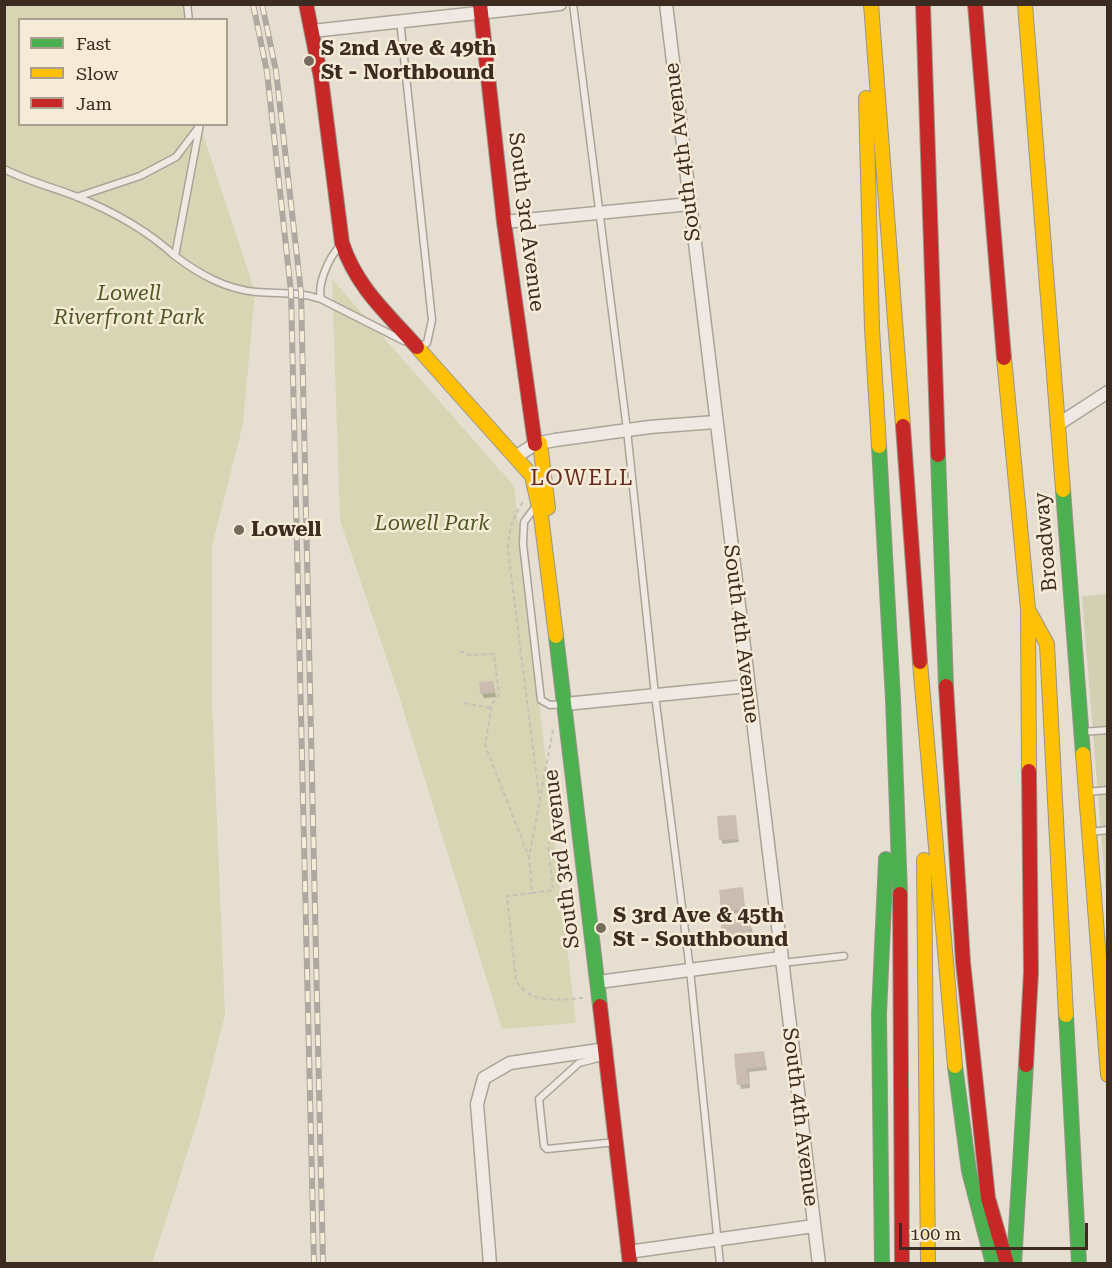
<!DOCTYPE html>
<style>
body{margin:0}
#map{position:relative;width:1112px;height:1268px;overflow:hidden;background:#e6ded0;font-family:"Roboto Serif",serif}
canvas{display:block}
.frame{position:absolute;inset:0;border:6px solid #3b2b20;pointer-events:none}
.legend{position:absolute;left:18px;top:18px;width:210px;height:108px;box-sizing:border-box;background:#f6ebd7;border:2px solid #ab9e8e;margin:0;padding:8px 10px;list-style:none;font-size:18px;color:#3b2b20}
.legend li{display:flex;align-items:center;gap:12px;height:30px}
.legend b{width:30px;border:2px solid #ab9e8e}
.scale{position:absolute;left:899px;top:1223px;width:189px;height:27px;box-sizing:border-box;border:3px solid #3b2b20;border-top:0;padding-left:8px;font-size:18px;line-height:21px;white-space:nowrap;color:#3b2b20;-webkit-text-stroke:4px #f6ebd7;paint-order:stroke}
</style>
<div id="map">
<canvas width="1112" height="1268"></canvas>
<div class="frame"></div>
<ul class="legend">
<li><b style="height:8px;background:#4caf50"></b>Fast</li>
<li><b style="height:8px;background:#ffc107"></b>Slow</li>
<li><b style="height:8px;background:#c62828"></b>Jam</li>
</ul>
<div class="scale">100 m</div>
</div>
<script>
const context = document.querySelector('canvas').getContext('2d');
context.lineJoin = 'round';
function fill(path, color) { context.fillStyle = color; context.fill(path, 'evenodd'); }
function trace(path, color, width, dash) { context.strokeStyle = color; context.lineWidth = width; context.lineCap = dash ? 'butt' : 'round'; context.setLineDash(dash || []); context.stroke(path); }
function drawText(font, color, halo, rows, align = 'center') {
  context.font = font + ' "Roboto Serif",serif'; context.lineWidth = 5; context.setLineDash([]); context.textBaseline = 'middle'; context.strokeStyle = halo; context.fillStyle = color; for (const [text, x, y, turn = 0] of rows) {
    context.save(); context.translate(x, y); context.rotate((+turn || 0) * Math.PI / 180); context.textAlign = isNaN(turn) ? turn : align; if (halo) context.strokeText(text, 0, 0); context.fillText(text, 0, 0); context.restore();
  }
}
const green = new Path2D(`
 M5 5H187L189 19 20 20V124L200 125 255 292 243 424 212 546V703L225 1015 198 1120 152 1263 5 1264Z
 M332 279 514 486 576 1023 502 1029 400 699 340 520Z`);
const cemetery = new Path2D(`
 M1107 594V907L1082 596Z`);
const shadow = new Path2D(`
 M493 682 496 697 484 698 482 694Z
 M735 817 739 842 723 844 721 840Z
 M742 888 746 914 725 913 723 909Z
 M749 919 753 933 749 934 750 941 724 942 721 938Z
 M763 1053 767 1070 749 1072 750 1088 741 1089 735 1056Z`);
const building = new Path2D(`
 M493 681 495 693 480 694 479 682Z
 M736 815 738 839 719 840 717 816Z
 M743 887 745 910H721L719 890Z
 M750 917 751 929 748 930V937L720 939 722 920Z
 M764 1051 766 1066 747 1069 749 1084 737 1085 734 1054Z`);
const path = new Path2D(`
 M523 502C512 519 508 531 508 551L539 796
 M460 651 470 655 494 654 499 695 492 704 485 745 529 857
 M464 703 491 708
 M553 730 529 857 532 893 507 896 516 981C530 1004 560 1000 583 998
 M532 893 553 890 548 844 550 841 566 839`);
const lane = new Path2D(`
 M187 4 189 20
 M573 4 627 430 655 695 690 970 720 1264
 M400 20 432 320 427 343 419 347
 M200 124 175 256C199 274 225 289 256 292 282 294 295 291 321 299
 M4 169C27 181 52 187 75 196 110 210 148 231 175 256
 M77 197 140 176 176 157 198 128
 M340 246C329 257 317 284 321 299L404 341
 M536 506 524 522 523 544 541 700 550 705 564 704
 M1082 732 1108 730
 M1087 792 1108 790
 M1090 832 1108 830
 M782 963 844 956
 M606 1056 579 1063 539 1099 544 1146 547 1149 616 1142`);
const street = new Path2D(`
 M666 4 819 1264
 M312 31 560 4
 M504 222 690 204
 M1057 425 1108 392
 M517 456 535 444 555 440 650 427 715 422
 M565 704 748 686
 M598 982 781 958
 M628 1252 814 1226
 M490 1264 477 1104 484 1078 510 1063 606 1049`);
const fast = new Path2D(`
 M879 446 893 699 900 894
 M938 455 946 686
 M1063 490 1083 754
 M556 636 600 1006
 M1066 1015 1079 1264
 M955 1066 969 1171 993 1264
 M882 1264 879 1014 886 859
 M1014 1264 1026 1065`);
const slow = new Path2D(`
 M871 4 903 426
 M1025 4 1063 490
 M866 98 872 328 879 446
 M417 347 532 476 541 516 556 636
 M1004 358 1028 609 1029 771
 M540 443 548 508
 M1030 613 1047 644 1066 1015
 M920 662 955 1066
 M1083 754 1108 1075
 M924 860 928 1264`);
const jam = new Path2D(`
 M306 4 321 78 342 243C357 288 387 313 417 347
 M480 4 504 222 535 444
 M923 4 938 455
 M975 4 1004 358
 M903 426 920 662
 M946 686 963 962 988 1198 1007 1264
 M900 894 902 1264
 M600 1006 630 1264
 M1026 1065 1031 972 1029 771`);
const rail = new Path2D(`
 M253 4 267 72 291 292 314 1264
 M262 4 276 71 301 292 323 1264`);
const markers = [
 [309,61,6,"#776a5e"],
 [239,530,6,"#776a5e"],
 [601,928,6,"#776a5e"]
];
const poiNames = [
 ["S 2nd Ave & 49th",321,49],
 ["St - Northbound",321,73],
 ["Lowell",251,530],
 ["S 3rd Ave & 45th",613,916],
 ["St - Southbound",613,940]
];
const streetNames = [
 ["South 4th Avenue",683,152,-97],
 ["South 3rd Avenue",526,222,83],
 ["Broadway",1046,542,-95],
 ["South 4th Avenue",741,634,83],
 ["South 3rd Avenue",562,859,-97],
 ["South 4th Avenue",800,1117,83]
];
const parkNames = [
 ["Lowell",129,294],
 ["Riverfront Park",129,318],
 ["Lowell Park",432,524]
];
const neighbourhoodNames = [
 ["LOWELL",582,479]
];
fill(green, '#d7d5b3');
fill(cemetery, '#d2cfb2');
fill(shadow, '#0003');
fill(building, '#cabcb1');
trace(lane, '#aca398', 9);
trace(street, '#aca398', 15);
trace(fast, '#9b9388', 16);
trace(slow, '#9b9388', 16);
trace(jam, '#9b9388', 16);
trace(path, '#c7c0b8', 2, [4.5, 3]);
trace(lane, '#eee9e2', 6);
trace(street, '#eee9e2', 12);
trace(fast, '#4caf50', 14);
trace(slow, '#ffc107', 14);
trace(jam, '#c62828', 14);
trace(rail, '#aea8a1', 6);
trace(rail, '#f6ebd7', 4, [11]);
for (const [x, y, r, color] of markers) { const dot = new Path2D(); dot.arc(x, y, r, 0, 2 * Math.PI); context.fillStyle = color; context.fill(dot); trace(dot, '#f6ebd7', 2); }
drawText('bold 21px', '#3b2b20', '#f6ebd7', poiNames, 'left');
drawText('21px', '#3b2b20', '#f6ebd7', streetNames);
drawText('italic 21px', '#4f5826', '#f6ebd7', parkNames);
context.letterSpacing = '1.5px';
drawText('22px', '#68291f', '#f6ebd7', neighbourhoodNames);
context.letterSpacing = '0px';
</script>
